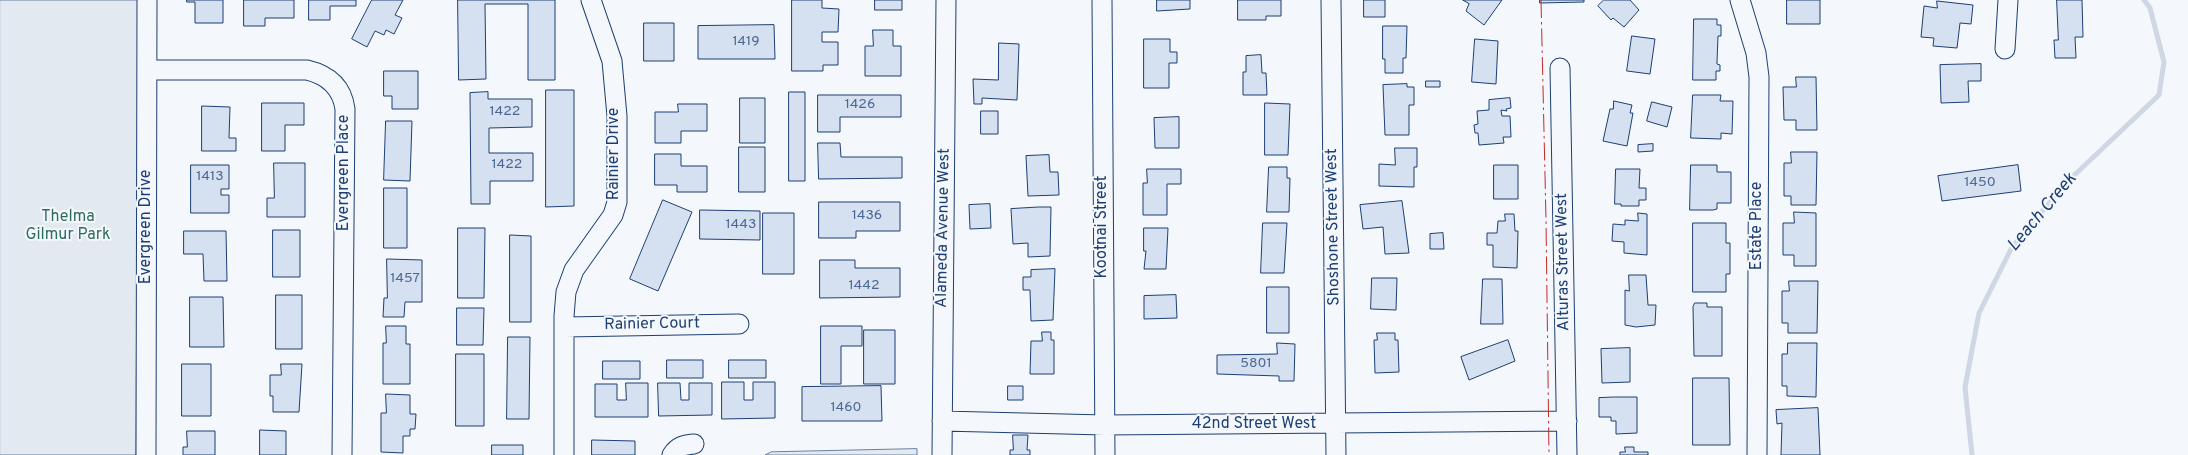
<!DOCTYPE html>
<style>
body{margin:0}
canvas{display:block;background:#f4f7fb}
</style>
<canvas width="2188" height="455"></canvas>
<script>
const context = document.querySelector('canvas').getContext('2d');
context.lineJoin = 'round';
function fill(path, color) { context.fillStyle = color; context.fill(path, 'evenodd'); }
function trace(path, color, width, dash) { context.strokeStyle = color; context.lineWidth = width; context.lineCap = dash ? 'butt' : 'round'; context.setLineDash(dash || []); context.stroke(path); }
function drawText(font, color, halo, rows, align = 'center') {
  context.font = font + ' Overpass,sans-serif'; context.lineWidth = 4; context.setLineDash([]); context.textBaseline = 'middle'; context.strokeStyle = halo; context.fillStyle = color; for (const [text, x, y, turn = 0] of rows) {
    context.save(); context.translate(x, y); context.rotate((+turn || 0) * Math.PI / 180); context.textAlign = isNaN(turn) ? turn : align; if (halo) context.strokeText(text, 0, 0); context.fillText(text, 0, 0); context.restore();
  }
}
const green = new Path2D(`
 M0 0H138L136 455H0Z
 M917 449V455H765L771 452Z`);
const stream = new Path2D(`
 M1972 455 1965 387 1979 313 2012 247 2066 183 2159 95 2164 62 2150 8 2144 0`);
const building = new Path2D(`
 M187 0H223V23H195V2H187Z
 M244 0H294V18H265V26H244Z
 M309 0H356V6H330V20H309Z
 M372 0H403L395 15 402 18 394 34 386 30 384 35 375 31 367 47 352 39Z
 M458 0H555V80H528V4H485L486 79 459 80Z
 M792 0H822V8L839 9 838 32H822V42H838V65H823V71H792Z
 M875 0H902V10H875Z
 M1157 0H1190V9L1157 11Z
 M1238 0H1281V16H1266V20H1238Z
 M1364 0H1385V17H1364Z
 M1463 0H1502L1484 25 1466 11 1469 4Z
 M1540 0H1584V2L1540 3Z
 M1604 0H1630L1639 10 1624 27 1613 18 1611 20 1598 6Z
 M1787 0H1820V24H1787Z
 M2057 0H2082L2083 37H2075L2076 58H2055L2054 40H2058Z
 M1937 1 1973 5 1971 24 1960 23 1957 48 1933 46 1934 38 1921 37 1924 6 1937 8Z
 M1694 19H1717V25H1721V36H1718L1717 62V64L1720 65V71H1716V80H1693Z
 M644 23H674V61H644Z
 M774 25 775 59H698V26Z
 M1383 26H1407L1406 58H1403V73H1385V59H1383Z
 M873 30H893V46H901V76H865V46H873Z
 M1632 36 1655 39 1650 74 1627 71Z
 M1144 39H1170V52H1177V63H1169V88H1144Z
 M1475 39 1498 41 1496 84 1472 82Z
 M999 43 1019 44 1017 100 982 98V104H974L973 79 998 80Z
 M1261 55 1262 73H1266L1267 95H1243V72H1246V56Z
 M1981 64V81H1968L1969 102 1941 103 1940 65Z
 M384 71H418V109H392V96H384Z
 M1796 77H1816L1817 130H1796V120H1784L1783 87H1796Z
 M1426 81H1440V87H1426Z
 M1407 84V87H1414V105H1409V135H1385L1383 85Z
 M546 90H574V206L546 207Z
 M488 92V99H532V127L489 128V153H533V181H490V204H471L470 93Z
 M789 92H805V181H789Z
 M818 95H901V117H840V132H818Z
 M1693 95H1721L1720 101H1733L1732 134 1721 133V139L1691 138Z
 M740 98H765V143H740Z
 M1510 98 1511 108 1506 109 1507 111 1501 110 1502 116H1510L1511 137H1503L1504 143 1479 145 1478 133H1475L1474 125 1478 124 1477 111 1489 110V100Z
 M1614 101 1632 105 1630 113H1633L1627 146 1603 141 1610 109H1613Z
 M1652 102 1672 107 1667 127 1647 121Z
 M262 103H304V125H285V151H262Z
 M1265 103 1290 104 1288 155H1265Z
 M678 104H707V131H681V143H655V112H678Z
 M202 106 230 107 229 138H236V151H202Z
 M981 111H998V134H981Z
 M1179 117V148H1155L1154 118Z
 M386 121H412L410 181 384 180Z
 M818 143H840L841 157H902V178L819 179Z
 M1653 144V151L1638 152V145Z
 M739 147H765V192H739Z
 M1395 148H1417V167H1414V187L1379 186V164L1395 165Z
 M1791 152H1817L1816 205H1791V196H1784V163H1791Z
 M655 154H681V166H707V192H677V185H655Z
 M1049 155 1050 172H1058L1059 195 1028 196 1026 156Z
 M274 163H305V217H267V198H274Z
 M191 165H229V189H221V195H229V213H191Z
 M1494 165H1518V199H1494Z
 M1691 165H1717V172H1731V203H1717V209L1713 210H1690Z
 M2018 165 2021 191 1942 201 1938 176Z
 M1269 167H1287V178H1290L1289 212H1267Z
 M1147 169H1181V184H1167V215H1143V183H1147Z
 M1616 169H1640L1639 188H1646V200H1639V206H1621V204H1615Z
 M384 188H407V248H384Z
 M663 200 692 212 658 291 630 279Z
 M1402 201 1409 253 1385 254 1383 227 1363 229 1360 205Z
 M819 202H900V231H856V238H819Z
 M990 204 991 228 970 229 969 205Z
 M1039 207H1051L1050 256 1028 257V243L1013 244 1011 209Z
 M700 210 760 211V240L700 239Z
 M1794 212 1816 213V266H1794V255H1783V223H1794Z
 M763 213H794V274H763Z
 M1638 213 1647 214V255L1624 253V242L1612 241 1613 224 1625 225V220L1638 221Z
 M1505 214H1514L1515 231H1518L1517 268 1493 267V245H1487V233H1497L1498 221H1505Z
 M1263 223H1287L1284 273H1261Z
 M1693 223H1726V243H1730V274H1726V292H1693Z
 M458 228H485L484 298H458Z
 M1144 228H1168L1166 269H1144L1146 251H1144Z
 M273 230H300V277H273Z
 M184 231H226L227 281H204L203 254H184Z
 M1443 233 1444 249H1430V234Z
 M510 235 531 236V322H510Z
 M387 259 422 260V302H405L404 317H383L384 298H387Z
 M820 260H855V268H900V297L820 298Z
 M1055 269 1053 320 1031 321 1030 290H1023V277H1031V270Z
 M1629 275H1646L1648 305H1656L1655 325 1636 327 1625 325V290L1629 291Z
 M1372 278H1397L1396 310 1371 309Z
 M1483 279H1502L1503 324H1481Z
 M1789 281H1818L1817 333H1788V323H1782V291H1789Z
 M1267 287H1289V333H1267Z
 M276 295H302V349H276Z
 M1176 295 1177 318 1144 319V296Z
 M190 297H223L224 347H190Z
 M1695 303H1707V307H1722V356H1694L1693 307Z
 M457 308H484L483 345H457Z
 M386 326H406V344H410V384H383V343H386Z
 M821 326H862V346H841V384H821Z
 M864 330H895V384H864Z
 M1042 332H1051V340H1054V374H1030L1031 341H1042Z
 M1377 333H1395V340H1398L1399 372 1375 373 1374 340H1377Z
 M508 337H530L529 419H507Z
 M1508 340 1515 361 1469 380 1461 357Z
 M1277 343 1295 344 1294 381H1279V376L1217 374V355L1277 354Z
 M1788 343H1817L1816 397 1787 396V386H1782V354H1787Z
 M1630 348V382L1602 383 1601 349Z
 M456 354H484V426H456Z
 M667 360H703V378H667Z
 M729 360H766V378H729Z
 M603 361H640V379H603Z
 M182 364H211V416H182Z
 M281 364H302L299 412H273V396H270V375H281Z
 M1693 378H1729L1730 445H1693Z
 M722 382H744V400H753V382H775V418L722 419Z
 M626 383H648V417H595V384H617V400H626Z
 M658 383H680L681 400H689V383H712V415L659 416Z
 M881 386 882 421H802V387Z
 M1008 386H1023V400H1008Z
 M386 394 410 395V414H416L415 429H410V436H403V453L381 452V413H386Z
 M1615 397H1637V433L1616 434V421H1611V417H1599V398Z
 M1818 408 1820 455H1781L1782 423 1777 424 1776 410Z
 M260 430 286 431V455H260Z
 M187 431H215V455H183V447H187Z
 M1013 435H1028L1027 450H1030V455H1010V450H1013Z
 M592 440 635 441V455H592Z
 M492 445H523V455H492Z
 M1625 447H1634V452H1648V455H1620V452H1625Z`);
const minor = new Path2D(`
 M1102 0 1105 455
 M1331 0 1336 455
 M1740 0 1756 53 1759 77 1757 455
 M2005 49 2008 0
 M1560 68 1567 455
 M148 70H307C328 75 342 87 345 109L342 455
 M565 327 739 324
 M942 421 1105 425 1567 421
 M146 455 147 0
 M564 455V316L566 292 574 270 613 215 617 202V116L612 61 591 0
 M672 455C678 446 684 445 694 444
 M942 455 946 0`);
const power = new Path2D(`
 M1541 0 1546 219 1549 455`);
const numberNames = [
 ["1419",746,42],
 ["1426",860,105],
 ["1422",505,112],
 ["1422",507,165],
 ["1413",210,177],
 ["1450",1980,183],
 ["1436",867,216],
 ["1443",741,225],
 ["1457",405,279],
 ["1442",864,286],
 ["5801",1256,364],
 ["1460",846,408]
];
const streetNames = [
 ["Rainier Drive",615,154,-90],
 ["Evergreen Place",345,173,-90],
 ["Estate Place",1758,226,-90],
 ["Evergreen Drive",147,227,-90],
 ["Kootnai Street",1103,227,-90],
 ["Shoshone Street West",1334,227,-91],
 ["Alameda Avenue West",944,228,-89],
 ["Alturas Street West",1564,262,-91],
 ["Rainier Court",652,325,-1],
 ["42nd Street West",1254,425]
];
const parkNames = [
 ["Thelma",68,218],
 ["Gilmur Park",68,236]
];
const waterNames = [
 ["Leach Creek",2043,213,-50]
];
fill(green, '#e3e9f0');
trace(green, '#687fa3', 1);
trace(stream, '#cfd7e4', 5);
fill(building, '#d5e0f0');
trace(building, '#1d3f73', 1);
trace(minor, '#1d3f73', 21);
trace(minor, '#f4f7fb', 19);
trace(power, '#c62828', 1, [18, 4, 2.5, 4]);
drawText('14px', '#4b6792', null, numberNames);
drawText('16px', '#1d3f73', '#f4f7fb', streetNames);
drawText('16px', '#2c6c60', '#f4f7fb', parkNames);
drawText('italic 18px', '#1d3f73', '#f4f7fb', waterNames);
</script>
